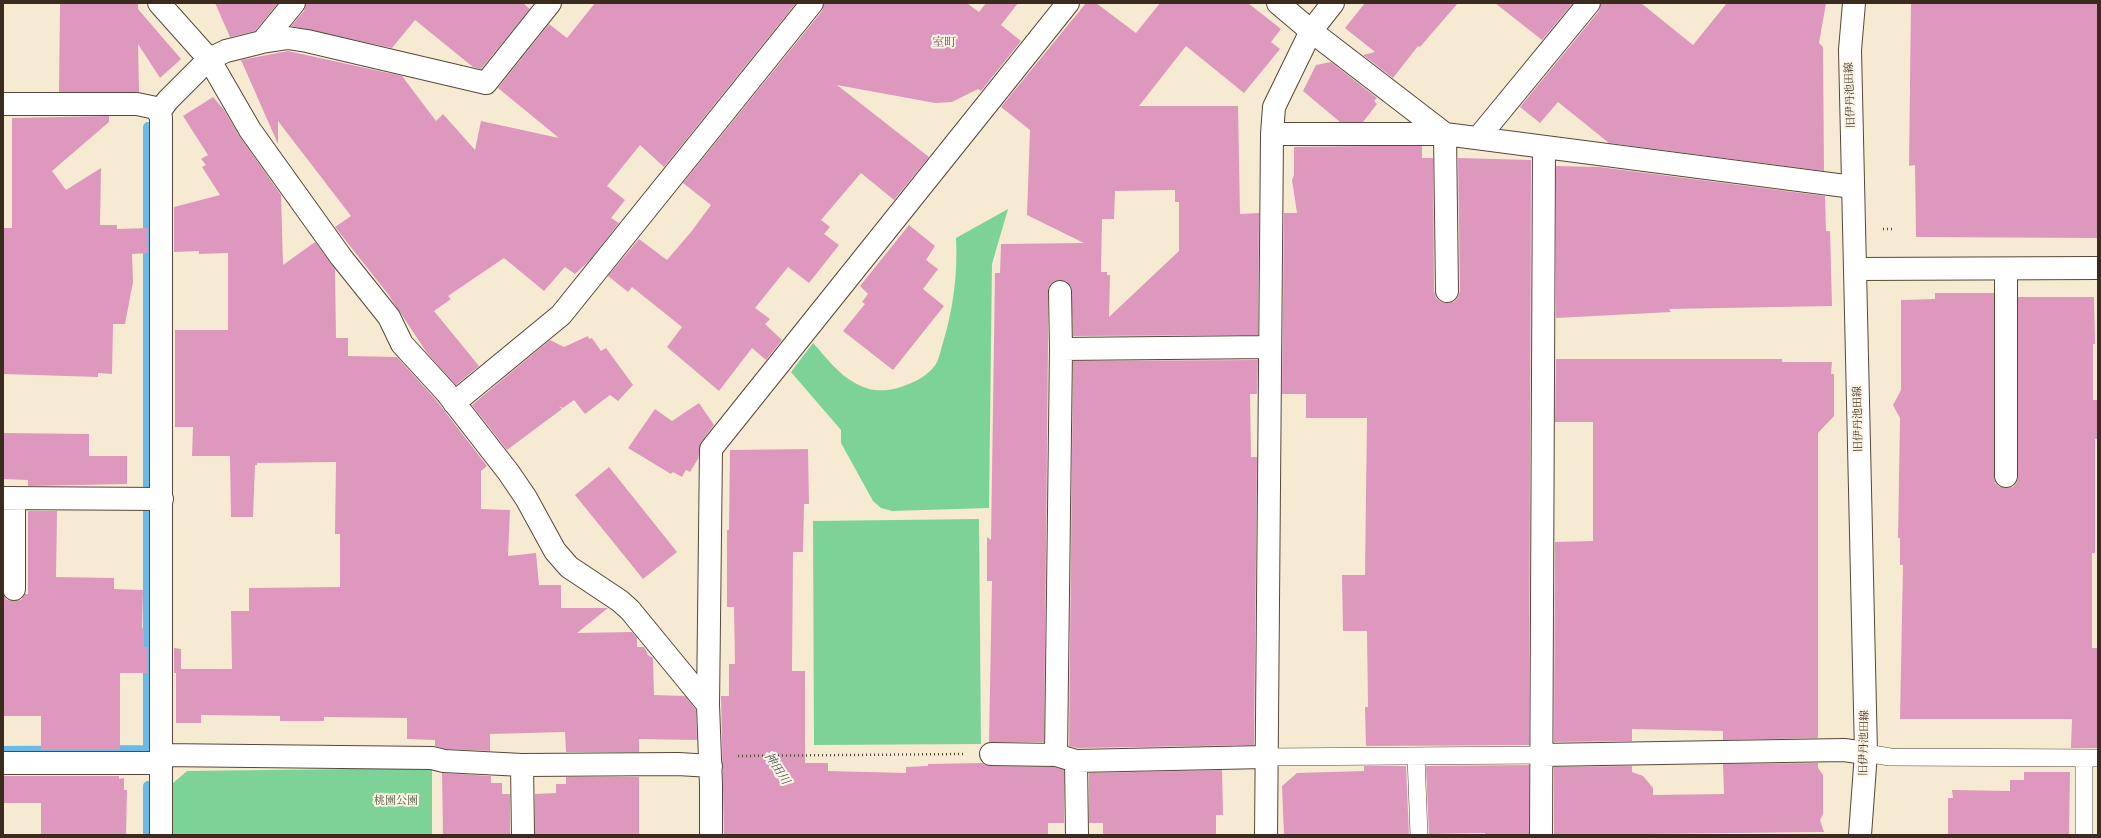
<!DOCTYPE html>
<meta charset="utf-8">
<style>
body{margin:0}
#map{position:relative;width:2101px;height:838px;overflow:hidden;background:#f7ead3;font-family:"IM FELL English",serif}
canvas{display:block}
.frame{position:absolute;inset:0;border:4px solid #3b2a1e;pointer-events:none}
</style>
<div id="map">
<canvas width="2101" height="838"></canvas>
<div class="frame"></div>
</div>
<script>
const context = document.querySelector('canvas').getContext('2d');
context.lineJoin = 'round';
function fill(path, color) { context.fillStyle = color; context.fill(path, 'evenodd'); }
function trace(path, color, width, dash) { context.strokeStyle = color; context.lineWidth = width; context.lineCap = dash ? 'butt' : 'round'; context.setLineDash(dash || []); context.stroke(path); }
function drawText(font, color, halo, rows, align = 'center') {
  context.font = font + ' "IM FELL English","Noto Serif JP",serif'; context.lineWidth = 4; context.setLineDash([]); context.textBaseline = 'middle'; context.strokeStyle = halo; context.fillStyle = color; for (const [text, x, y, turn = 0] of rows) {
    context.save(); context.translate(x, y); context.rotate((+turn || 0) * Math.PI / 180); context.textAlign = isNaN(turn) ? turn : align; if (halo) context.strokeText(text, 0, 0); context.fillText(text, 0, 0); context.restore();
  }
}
const green = new Path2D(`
 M1008 209 992 264 989 508 892 511 881 508 873 501 841 443V430L791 372 813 343C826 357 838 374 855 383 870 392 885 392 901 387 915 382 928 376 936 364 939 359 940 352 942 346 953 311 958 274 956 238Z
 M979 519 981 744 814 745 813 521Z
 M432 768V835H172V784L187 771Z`);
const stream = new Path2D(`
 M148 494V127
 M3 751 148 750
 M148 754V511
 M148 835V786`);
const building = new Path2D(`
 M60 3H138V9L181 59 160 78 138 44 139 92H59Z
 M215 3H278L255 31 230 37Z
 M306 3H523L530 9 481 69 473 67 415 20 392 48 291 26 304 11Z
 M595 3H796L664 167 640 145 607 186 625 200 611 218 619 223 589 261 575 274 565 267 544 291 504 258 448 296 451 299 434 311 479 366 456 385 427 353 388 294 335 227 351 216 278 121V144L241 60 288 51 402 76 436 121 443 114 475 150 481 121 559 138 498 88 549 24 567 38Z
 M824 3H967L979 12 986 3H1018L1001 25 1021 41 981 91 978 89 952 102 935 103 837 85 929 157 894 200 861 173 821 220 830 227 824 234 839 245 809 283 788 267 755 308 770 319 765 324 782 340 766 360 752 348 719 391 667 347 682 327 632 287 628 292 608 276 639 239 667 260 691 232 711 205 683 183 822 11Z
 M1086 3H1096L1136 33 1160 3H1248L1281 29 1271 42 1280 49 1244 93 1186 46 1139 106H1238L1240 214 1259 213 1258 335 1073 336 1071 286 1066 281 1060 280 1054 281 1049 286 1048 292V349L1044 742H989L992 581H987V537L991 540 995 273H1000L1001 244 1084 243 1027 215 1030 130 1001 107ZM1175 190V202H1179V251L1109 317 1110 275H1107V272H1101L1102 219H1114L1115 191Z
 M1365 3H1458L1420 47 1418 46 1393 78 1363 55 1375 52 1345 28Z
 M1495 3H1573L1542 40Z
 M1601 3H1641L1693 45 1727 3H1826L1819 43 1823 47 1824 171 1609 143 1558 102 1540 123 1520 107 1599 11Z
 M1911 3H2098V238L1916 237 1915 165 1909 166Z
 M1331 62 1377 98 1374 101 1377 104 1363 122H1340L1303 91 1316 65Z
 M213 97 224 110 240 137 281 195 283 265 315 242 335 269 336 338H348V356L397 357 436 400 487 466 481 471V509L510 510 508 556 536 553 539 585H561V608H608L577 633 632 632 637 638V647H644L648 655 653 658 654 695 685 696 696 710 697 740 639 739V752H566L565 732 490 734V751L446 749 435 746V740L407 739V718L324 717V721H280V716L201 715V723H176V673H174V648L181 649V669H232L231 611H249V588L340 587V534H335L336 462 257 463V465H255L253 517H231L230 456H192L193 427H175V330H228V253L199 254V251L174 252V207L220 195 202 167 206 165 201 159 208 155 183 116Z
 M109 116V122L52 171 66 190 101 168 100 225H117V229L148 228V253L132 254 133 282 125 324H113L112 374 98 373V377L3 374V228H12V118Z
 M1370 146H1422V158H1433L1434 291 1436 298 1441 302 1447 303 1454 302 1458 297 1460 291 1458 158 1531 160 1529 745 1366 746 1365 707H1368L1367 631H1343L1342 575H1365L1367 418H1306V394H1282L1284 213H1297L1292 180 1294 175V147Z
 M1556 166 1599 167 1825 196 1826 231H1830L1832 306 1669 309 1671 312 1556 318Z
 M909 225 935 246 926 260 938 269 923 289 944 306 893 370 843 331 865 304 862 302 868 294 860 286Z
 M1935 293H1994V476L1995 483 2000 487 2006 488 2013 487 2017 482 2018 476V297H2094L2095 344H2093V400H2098V439H2095V553H2092V648H2098V748H2071L2072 719H1900L1903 565H1900V538H1898L1900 418 1893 405 1901 390V300L1935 299Z
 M588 336 589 339 592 338 601 351 606 348 633 385 618 401 610 395 585 414 574 400 563 408 559 406 562 409 507 450 472 405 550 340 564 347Z
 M1556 359H1782V362H1832L1831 374H1834V416L1818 433V738L1723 740V731L1632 729V741L1554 742 1555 542 1593 541V422H1555Z
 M1258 360 1257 394H1250L1251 457H1257L1254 745 1078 748 1069 746 1073 361Z
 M699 403 714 425 701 442 698 459 690 472 686 470 682 477 673 472 671 474 628 448 655 409 672 421Z
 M3 433 89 434V456H127V484L28 486V480L3 479Z
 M808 449 809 504H804L803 552H793L792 671H805V763H828V771L906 773V767L928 766V764L983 763 991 766 1054 767 1064 770V823H1048V835H724L721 696H729V664H735L734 607H727V530H729L730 450Z
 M609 467 677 552 643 579 575 495Z
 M28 511H57L56 577 114 578V589L143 590 142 628H144V647H148V673H120V750H41V716H3V595L7 600 14 601 21 600 25 594H28Z
 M1818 763V768L1823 775V814L1820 820 1824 832 1554 835V767L1632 766V772L1643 776 1653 788V795L1724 794 1723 764Z
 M1529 765V835H1485V833L1429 834 1426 766Z
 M1364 766H1406L1409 835H1284L1282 786 1297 773 1364 771Z
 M1222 770 1223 815H1216V835H1103V823H1089V773Z
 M2024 772H2070L2069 835H1948V798H1953L1952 790 2010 791V780H2024Z
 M442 773 491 776V783H502V794H510V835H443Z
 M3 776H119V779L124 778V790H127L126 835H41V803H3Z
 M566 777H639V835H535V794L556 793V784H566Z`);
const path = new Path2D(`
 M1883 229H1894
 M738 756 963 754`);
const lane = new Path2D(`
 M1866 753 1890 757 2098 758
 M1416 756 1419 835
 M1265 757 1541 755
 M2084 758V835`);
const street = new Path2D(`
 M159 3 209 59 250 130 341 257 389 317 402 344 446 392 509 473 526 498 555 551 569 567 620 601 630 610 708 705
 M1278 3 1311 31 1445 134 1447 291
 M262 42 288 38 307 41 486 83 550 3
 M3 104H137L156 108 161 117V835
 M159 112 168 100 209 59 226 51 262 42 294 3
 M1272 134H1445L1853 187
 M1478 138 1589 3
 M2006 269V476
 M1061 349 1270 347
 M454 403 561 315 812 3
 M3 498 162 499
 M14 498V589
 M991 754 1056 755 1076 761 1265 757
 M161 755 432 758 444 761 522 765 678 764 711 766
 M1056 755 1061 349 1060 292
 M1541 755 1844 750 1866 753
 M1076 761 1077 835
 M3 763H161
 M522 765 523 835
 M711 835V785L708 705 711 449 1068 3
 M1266 835 1272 134 1274 107 1311 31 1333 3
 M1541 835 1544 147`);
const secondary = new Path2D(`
 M1854 3 1850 50 1866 753 1860 835
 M1856 269 2098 268`);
const streetNames = [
 ["旧伊丹池田線",1851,95,-92],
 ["旧伊丹池田線",1859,419,-91],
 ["旧伊丹池田線",1865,743,-89]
];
const parkNames = [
 ["桃園公園",396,802]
];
const neighbourhoodNames = [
 ["室町",944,44]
];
const waterNames = [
 ["神田川",776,769,57]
];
fill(green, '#7dd397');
trace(stream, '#6db9e6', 10);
fill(building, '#de98be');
trace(lane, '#574739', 18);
trace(street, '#574739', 24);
trace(secondary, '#574739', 24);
trace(path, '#574739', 2.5, [1, 3]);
trace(lane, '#fff', 17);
trace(street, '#fff', 22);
trace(secondary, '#fff', 22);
drawText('11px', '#3b2a1e', '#fcf5e5', streetNames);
drawText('11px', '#4c543c', '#fcf5e5', parkNames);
drawText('12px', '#745056', '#fcf5e5', neighbourhoodNames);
drawText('italic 12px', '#4a555a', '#fcf5e5', waterNames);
</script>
